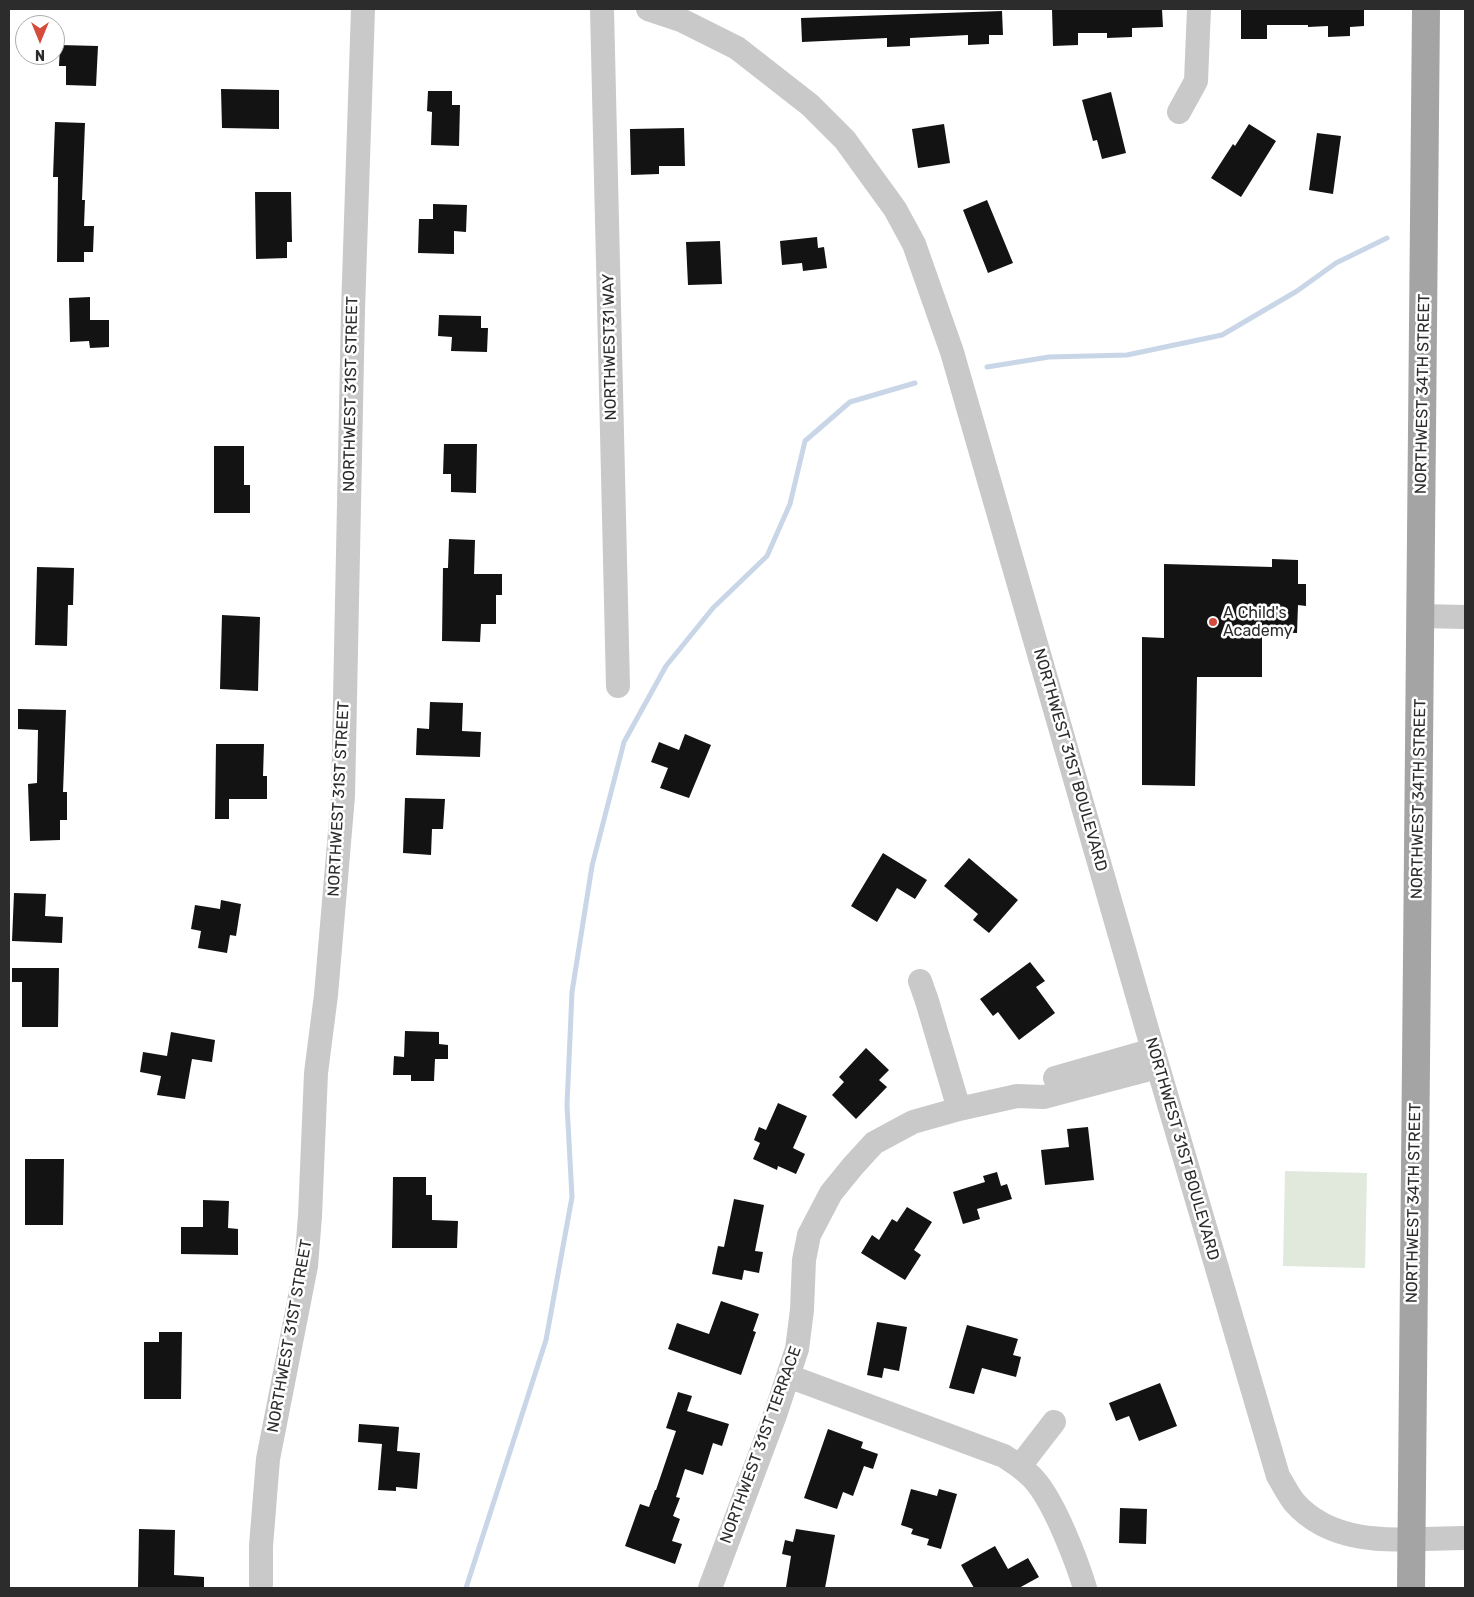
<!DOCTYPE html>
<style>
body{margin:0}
#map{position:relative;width:1474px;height:1597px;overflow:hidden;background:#fff;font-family:Rubik,sans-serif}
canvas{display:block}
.frame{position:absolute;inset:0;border:10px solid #2c2c2c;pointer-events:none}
.north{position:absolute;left:15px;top:15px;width:50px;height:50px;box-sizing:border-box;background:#fff;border:1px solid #ababab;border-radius:50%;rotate:180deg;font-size:14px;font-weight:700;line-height:20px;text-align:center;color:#2c2c2c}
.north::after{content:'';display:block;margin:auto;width:18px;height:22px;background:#d54b3c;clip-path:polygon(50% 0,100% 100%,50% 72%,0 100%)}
</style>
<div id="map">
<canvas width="1474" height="1597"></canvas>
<div class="frame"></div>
<div class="north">N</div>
</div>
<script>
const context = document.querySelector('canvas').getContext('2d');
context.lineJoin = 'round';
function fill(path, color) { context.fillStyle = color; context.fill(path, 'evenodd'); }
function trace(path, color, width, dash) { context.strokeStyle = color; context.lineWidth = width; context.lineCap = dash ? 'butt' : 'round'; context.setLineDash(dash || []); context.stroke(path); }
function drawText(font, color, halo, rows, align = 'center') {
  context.font = font + ' Rubik,sans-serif'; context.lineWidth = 5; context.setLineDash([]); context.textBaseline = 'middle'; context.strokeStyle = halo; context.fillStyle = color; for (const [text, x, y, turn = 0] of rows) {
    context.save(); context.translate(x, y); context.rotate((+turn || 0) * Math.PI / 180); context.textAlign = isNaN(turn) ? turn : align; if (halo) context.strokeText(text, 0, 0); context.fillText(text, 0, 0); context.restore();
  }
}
const green = new Path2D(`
 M1285 1171 1367 1173 1365 1268 1283 1266Z`);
const stream = new Path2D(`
 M987 367 1049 357 1127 355 1222 335 1297 291 1336 263 1387 238
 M466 1588 546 1340 572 1197 567 1105 572 992 592 866 624 742 666 666 713 608 767 556 790 504 805 441 850 402 915 383`);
const building = new Path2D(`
 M1052 9H1162L1163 27 1132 28V37L1107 38V33H1078V45L1053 46Z
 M1241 9H1364V26L1350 27V36L1328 37V26L1308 27V25H1267V39H1241Z
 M1002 11 1003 35H989V44L968 45V35L910 38V46L887 47V38L802 42 801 18Z
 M60 45 98 46 96 86 66 85V66H59Z
 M221 89 279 90V129L222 128Z
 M428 91H452V105H460L459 146 431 145 432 112 427 111Z
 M1111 92 1126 153 1102 159 1097 140 1093 141 1082 100Z
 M55 122 85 123 82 200H85L84 226H94L93 252H84V262H57L58 177H53Z
 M944 124 950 163 918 168 912 129Z
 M1249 124 1276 141 1241 197 1211 178 1233 144 1235 146Z
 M684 128 685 166H659V174L631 175 630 129Z
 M1317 133 1341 136 1333 194 1309 190Z
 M255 192H291L292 242H287V258L256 259Z
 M987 200 1013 263 988 273 963 210Z
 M433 204 467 205 466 232 454 231V254L418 253 419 219H433Z
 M817 237 818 248 824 247 827 268 803 271 802 263 782 265 780 241Z
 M720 241 722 284 688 285 686 242Z
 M90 297V320H109V347L90 348 89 341 70 342 69 298Z
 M439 315 481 316V328H488L487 352 451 351 452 337 438 336Z
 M444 444H477L476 493 451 492V474H443Z
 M214 446H244V485H250V513H214Z
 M449 539 475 540 474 574H502V595H496V624H481L480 642 442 641 443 568H448Z
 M1272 559 1298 560V584H1306V606L1298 605 1297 633 1262 632V677H1197L1195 786 1142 785V637L1164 638V564L1272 567Z
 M37 567 74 568 73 605H68L67 646 35 645Z
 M222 615 260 617 258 691 220 689Z
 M430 702 463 703 462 731 481 732 480 757 416 755 417 728 429 729Z
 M18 709 66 710 63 792H67V820H60V840L30 841 28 784 37 783 38 730 18 729Z
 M685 734 711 745 689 798 660 788 668 768 651 762 659 742 679 750Z
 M216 744H264L263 776H267V799H229V819H215Z
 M405 798 445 799 443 829H432L431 855 403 853Z
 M883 853 927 880 915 899 897 888 877 922 851 906Z
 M969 858 1018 900 989 933 973 920 978 914 944 886Z
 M14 893 46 894 45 916 63 917 62 943 12 941Z
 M221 900 241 904 236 936 230 935 227 953 198 948 201 931 191 929 195 905 220 909Z
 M1030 962 1045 981 1036 987 1055 1013 1019 1040 998 1012 993 1016 980 999Z
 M12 968H59L58 1027H22V982H12Z
 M405 1031 439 1032V1044L448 1045V1059H435L434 1081H411V1075H393L394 1056 404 1057Z
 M171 1032 215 1040 212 1062 192 1059 185 1099 157 1095 161 1076 140 1072 143 1052 167 1056Z
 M866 1048 889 1070 879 1080 887 1087 856 1119 832 1095 844 1082 839 1077Z
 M778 1103 807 1116 793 1148 805 1154 796 1174 778 1166 777 1170 753 1159 760 1143 754 1140 759 1127 766 1130Z
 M1088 1127 1094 1180 1045 1185 1041 1150 1069 1147 1067 1129Z
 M25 1159H64L63 1225H25Z
 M997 1172 1001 1186 1007 1184 1012 1199 977 1209 980 1219 963 1224 953 1192 985 1182 983 1176Z
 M393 1177H426V1195H432V1220L458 1221 457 1248H392Z
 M734 1199 764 1205 755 1251 763 1252 759 1273 744 1270 742 1280 712 1274 718 1246 724 1247Z
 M203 1200 229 1201 228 1228 238 1229V1255L181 1254V1227H203Z
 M907 1207 932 1222 914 1250 921 1255 905 1280 861 1253 872 1235 879 1240 892 1219 897 1222Z
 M721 1301 759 1314 753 1331 756 1332 741 1375 668 1349 677 1323 709 1334Z
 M877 1322 907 1327 899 1371 884 1368 882 1378 867 1375Z
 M967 1325 1018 1339 1013 1355 1021 1357 1016 1377 982 1368 974 1394 949 1388Z
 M159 1332H182L181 1399H144V1342H159Z
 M1160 1383 1177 1426 1139 1441 1129 1416 1116 1421 1109 1403Z
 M678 1392 692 1396 687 1411 729 1424 722 1446 713 1443 703 1475 685 1469 676 1497 680 1498 673 1516 680 1519 672 1541 682 1544 675 1564 625 1546 640 1504 649 1507 655 1490H656L676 1431 666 1428Z
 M359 1424 399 1427 397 1451 420 1453 417 1489 396 1487V1491L378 1490 382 1444 358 1442Z
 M828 1429 863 1442 861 1448 878 1454 873 1469 864 1466 853 1496 843 1492 837 1509 804 1498Z
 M911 1489 937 1496 939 1489 957 1494 941 1549 927 1545 929 1539 911 1534 913 1529 901 1525Z
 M1120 1508 1147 1509 1146 1544 1119 1543Z
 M139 1529 175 1530 174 1575 204 1577V1588H138Z
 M796 1529 835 1535 825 1588 786 1587 791 1556 782 1554 785 1540 793 1542Z
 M995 1546 1008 1569 1028 1558 1039 1577 1019 1588H974L961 1565Z`);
const minor = new Path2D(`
 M602 9 618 686
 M648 9 681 20 737 48 810 105 845 140 895 209 914 244 952 352 1153 1050 1278 1476C1283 1484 1288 1494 1294 1502 1337 1551 1407 1538 1465 1538
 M1179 112 1196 81 1199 9
 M1421 616 1465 617
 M920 981 927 1001 959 1109
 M1055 1078 1153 1050
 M788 1376 1004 1456C1016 1464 1028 1471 1037 1483 1056 1507 1076 1559 1085 1588
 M1020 1466 1054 1422
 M261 1584V1546L268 1459 306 1266 310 1216 316 1073 326 995 343 796 353 310 363 9
 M710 1588 775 1415 797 1349 802 1310 804 1260 809 1235 831 1193 853 1166 874 1143 913 1122 959 1109 1017 1096 1044 1097 1158 1067`);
const major = new Path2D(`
 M1411 1588 1426 9`);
const markers = [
 [1213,622,5,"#d54b3c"]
];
const streetNames = [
 ["NORTHWEST31 WAY",610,347,-91],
 ["NORTHWEST 31ST STREET",351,394,-89],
 ["NORTHWEST 34TH STREET",1423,394,-89],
 ["NORTHWEST 31ST BOULEVARD",1070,760,74],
 ["NORTHWEST 31ST STREET",339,799,-87],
 ["NORTHWEST 34TH STREET",1419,799,-89],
 ["NORTHWEST 31ST BOULEVARD",1182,1149,74],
 ["NORTHWEST 34TH STREET",1414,1203,-89],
 ["NORTHWEST 31ST STREET",290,1336,-80],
 ["NORTHWEST 31ST TERRACE",761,1445,-70]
];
const poiNames = [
 ["A Child's",1223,613],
 ["Academy",1223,631]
];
fill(green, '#e0e9db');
trace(stream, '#c8d6e7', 5);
fill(building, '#131313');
trace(minor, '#c9c9c9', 24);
trace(major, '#a4a4a4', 28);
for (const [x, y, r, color] of markers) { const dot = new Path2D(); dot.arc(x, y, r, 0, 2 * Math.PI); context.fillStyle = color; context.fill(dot); trace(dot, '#fff', 2); }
drawText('16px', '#2c2c2c', '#fff', streetNames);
drawText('16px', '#2c2c2c', '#fff', poiNames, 'left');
</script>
